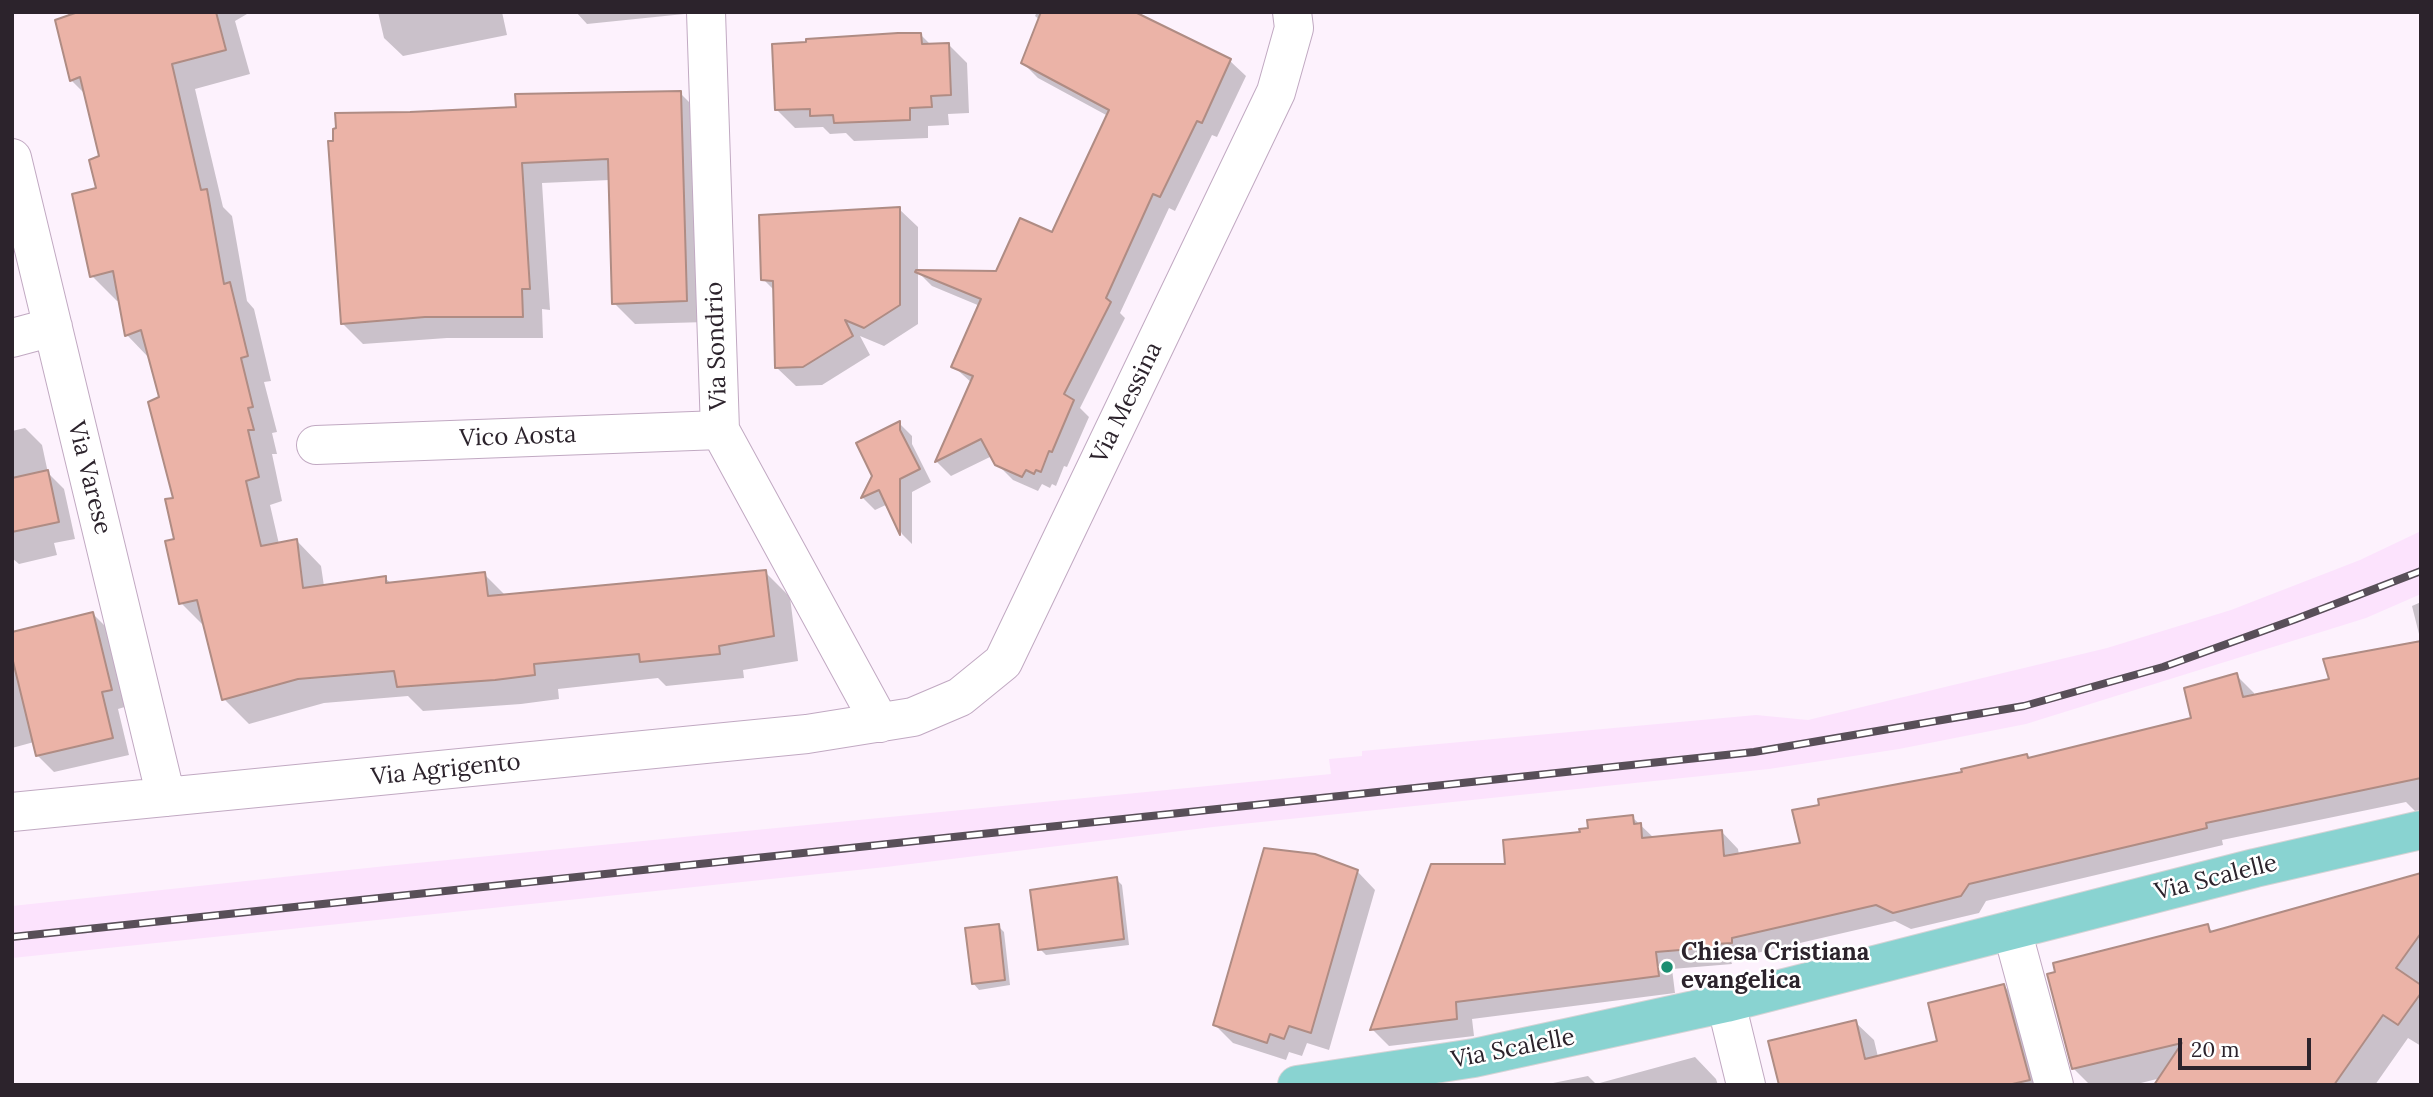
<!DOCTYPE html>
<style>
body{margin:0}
#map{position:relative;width:2433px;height:1097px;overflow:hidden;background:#fdf2fd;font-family:Lora,serif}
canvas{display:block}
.frame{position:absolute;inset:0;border:14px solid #2c232c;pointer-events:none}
.scale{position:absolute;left:2178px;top:1038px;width:133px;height:32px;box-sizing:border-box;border:4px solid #2c232c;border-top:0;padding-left:9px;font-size:21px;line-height:24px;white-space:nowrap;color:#2c232c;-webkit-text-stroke:5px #fff;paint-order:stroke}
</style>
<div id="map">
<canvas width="2433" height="1097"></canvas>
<div class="frame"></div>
<div class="scale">20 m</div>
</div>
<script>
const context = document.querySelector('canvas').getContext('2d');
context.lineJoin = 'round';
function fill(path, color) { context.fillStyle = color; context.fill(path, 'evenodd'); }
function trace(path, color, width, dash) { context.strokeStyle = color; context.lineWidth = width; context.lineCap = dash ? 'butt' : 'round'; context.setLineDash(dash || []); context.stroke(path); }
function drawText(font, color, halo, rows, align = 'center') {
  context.font = font + ' Lora,serif'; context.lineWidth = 5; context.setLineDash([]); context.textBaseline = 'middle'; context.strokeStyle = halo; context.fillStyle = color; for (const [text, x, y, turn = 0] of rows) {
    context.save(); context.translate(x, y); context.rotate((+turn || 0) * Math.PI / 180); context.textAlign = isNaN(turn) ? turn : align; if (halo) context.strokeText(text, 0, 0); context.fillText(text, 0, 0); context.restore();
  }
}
const built = new Path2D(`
 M2421 531V594L2366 618 2026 724 1899 749 1769 769 1213 827 886 867 12 958V906L386 866 1331 774 1329 759 1362 756V751L1756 715 1808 720 2107 648 2231 610 2360 560Z`);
const shadow = new Path2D(`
 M68 12H246L247 14 235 21 250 74 195 89 223 207 232 216 247 301 254 309 271 381 264 382 277 432 272 433 277 454H272L282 501 270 505 279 544 297 541 321 566 324 586 385 578 392 584 484 574 506 596 765 572 790 597 798 661 743 670 744 678 666 686 658 678 558 689 559 699 521 704 423 711 408 696 324 703 249 724 224 699 206 628 181 603 175 500 161 398 151 360 127 335 120 300 117 301 92 276 102 157 86 95 71 80Z
 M378 12H502L507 35 403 56 384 38Z
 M576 12H694V13L587 24Z
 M1037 12H1141L1139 16 1230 61 1246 76 1217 137 1212 135 1175 211 1169 208 1120 313 1125 318 1080 408 1089 417 1067 467 1064 466 1056 486 1052 484 1050 488 1042 484 1038 491 1013 480 997 464 992 456 951 476 937 462 972 383 953 366 980 306 932 286 918 272V324L884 346 860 336 870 355 822 385 796 386 777 368 775 291 763 279 899 209 918 227V271L997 272 1053 235 1108 116 1038 78 1023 63 1040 20 1035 16Z
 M921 35 931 45 948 44 967 63 969 113 948 114 949 125 928 126V138L854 141 846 133 830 134 823 127 795 128 777 110Z
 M680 93 701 114 707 322 635 324 614 303 610 180 542 183 550 310 542 309 543 338H447L363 344 342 323 518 109Z
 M900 424 912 436V444L931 482 912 492V544L902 534 888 504 875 510 863 498Z
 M25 428 42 445 48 473 64 489 75 539 54 543 57 555 19 564 12 558V431Z
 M2421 602V642L2412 606Z
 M93 614 110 631 128 706 118 709 129 755 54 772 37 755 34 742 12 748V633Z
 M2421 643V810L2415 811 2406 802 2222 840 2223 845 1986 901 1979 913 1911 929 1895 921 1748 955 1749 959 1731 961 1732 964 1672 969 1675 993 1472 1019 1474 1036 1389 1046 1372 1029 1507 866 1582 834 1632 817 1654 838 1721 831 1738 849 1739 855 1802 845 1964 774 2026 756 2029 759 2193 719 2236 675 2254 693V696L2331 681Z
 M1357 871 1375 890 1329 1050 1307 1043 1302 1056 1289 1052 1286 1060 1233 1043 1215 1025Z
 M2421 875V1046L2408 1038 2375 1085H2153L2157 1079 2133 1085H2090L2074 1069 2207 926 2214 933Z
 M1116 879 1122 885 1129 945 1046 955 1040 949Z
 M998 926 1004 932 1010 985 979 990 973 983Z
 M2004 986 2022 1004 2043 1085H1781L1855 1022 1874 1040 1878 1057 1939 1042Z
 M1695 1057 1716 1079 1718 1085H1543L1588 1076 1596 1084Z`);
const building = new Path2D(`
 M78 12H216L226 50 172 64 201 190 207 189 224 284 230 282 248 356 241 358 253 407 248 408 254 430H248L259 477 246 481 261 546 297 539 303 588 386 576V583L485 572 488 596 766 570 774 636 719 646 720 654 640 662 639 654 534 664 535 675 495 680 397 687 394 671 298 679 222 700 197 600 179 604 165 541 174 539 165 499 173 498 148 402 159 397 141 330 125 336 113 271 90 277 72 194 96 188 89 160 99 156 80 77 70 81 55 20Z
 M1041 12H1135L1231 59 1202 123 1197 121 1160 197 1153 194 1106 298 1111 302 1064 394 1074 400 1052 452 1049 451 1041 472 1036 470 1034 474 1026 470 1022 477 995 465 981 439 935 462 973 376 951 367 981 299 915 272 916 270 996 271 1020 218 1052 232 1109 110 1021 63Z
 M898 33H921L922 44 949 43 951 95 931 96 932 107 910 108V120L834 123 833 115 810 116V109L775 110 772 44 806 42V39Z
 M681 91 687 301 612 304 608 159 522 163 530 289H522L523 317H425L341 324 328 141H333V129L336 128 335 113 410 112 516 107 515 94Z
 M900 207V305L864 328 845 320 853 336 803 367 775 368 773 281 761 280 759 215Z
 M900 421V430L920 469 900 479V535L879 490 861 498 872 476 856 443Z
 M48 470 59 522 12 532V478Z
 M93 612 112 690 102 692 113 738 36 756 12 657V632Z
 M2421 641V778L2206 823 2207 828 1969 884 1961 896 1893 913 1876 905 1732 938V943L1715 944 1716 947 1656 952 1659 976 1456 1002 1457 1019 1370 1030 1431 864H1505L1503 840 1580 832 1579 829 1588 828 1587 820 1633 815 1634 824 1641 823 1642 838 1722 830 1724 856 1800 843 1792 810 1819 805 1818 799 1962 772 1961 769 2027 754 2028 758 2191 718 2184 688 2237 673 2243 697 2329 679 2323 659Z
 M1264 848 1315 854 1358 870 1311 1033 1289 1026 1284 1039 1270 1034 1267 1043 1213 1025Z
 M2421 873V933L2396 968 2421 985V993L2398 1025 2383 1015 2334 1085H2154L2182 1043 2072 1069 2047 974 2055 972 2053 963 2208 924 2210 932Z
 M1117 877 1124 939 1038 950 1030 890Z
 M999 924 1005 980 972 984 965 928Z
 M2004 984 2030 1080 2008 1085H1779L1768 1041 1856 1020 1865 1059 1937 1041 1928 1003Z`);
const minor = new Path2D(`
 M706 12 720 430 880 723
 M12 158 166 797
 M12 338 53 327
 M316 445 720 430
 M12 812 807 734 913 717 960 697 1003 662 1276 92 1294 28 1292 12
 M2012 930 2054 1085
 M1726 1003 1746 1085`);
const major = new Path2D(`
 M1297 1085 1474 1058 1726 1003 2255 868 2421 830`);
const rail = new Path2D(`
 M12 937 1754 752 2024 706 2163 667 2296 619 2421 571`);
const markers = [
 [1667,967,7,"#1a8e71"]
];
const streetNames = [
 ["Via Sondrio",717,346,-92],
 ["Via Messina",1127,403,-64],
 ["Vico Aosta",518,437,-2],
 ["Via Varese",89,478,76],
 ["Via Agrigento",446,770,-6],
 ["Via Scalelle",2216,878,-14],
 ["Via Scalelle",1513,1049,-11]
];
const poiNames = [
 ["Chiesa Cristiana",1681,953],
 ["evangelica",1681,981]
];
fill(built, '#fce3fd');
fill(shadow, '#0003');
fill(building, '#ebb3a7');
trace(building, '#af8c84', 2);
trace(minor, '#c1a9c2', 40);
trace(major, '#d5d3d5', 40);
trace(minor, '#fff', 38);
trace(major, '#89d3d1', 38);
trace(rail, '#584f58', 8);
trace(rail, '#fff', 5, [16]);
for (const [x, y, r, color] of markers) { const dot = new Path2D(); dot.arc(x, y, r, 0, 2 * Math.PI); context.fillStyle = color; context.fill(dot); trace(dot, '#fff', 2.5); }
drawText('24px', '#2c232c', '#fff', streetNames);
drawText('bold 24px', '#2c232c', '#fff', poiNames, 'left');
</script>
